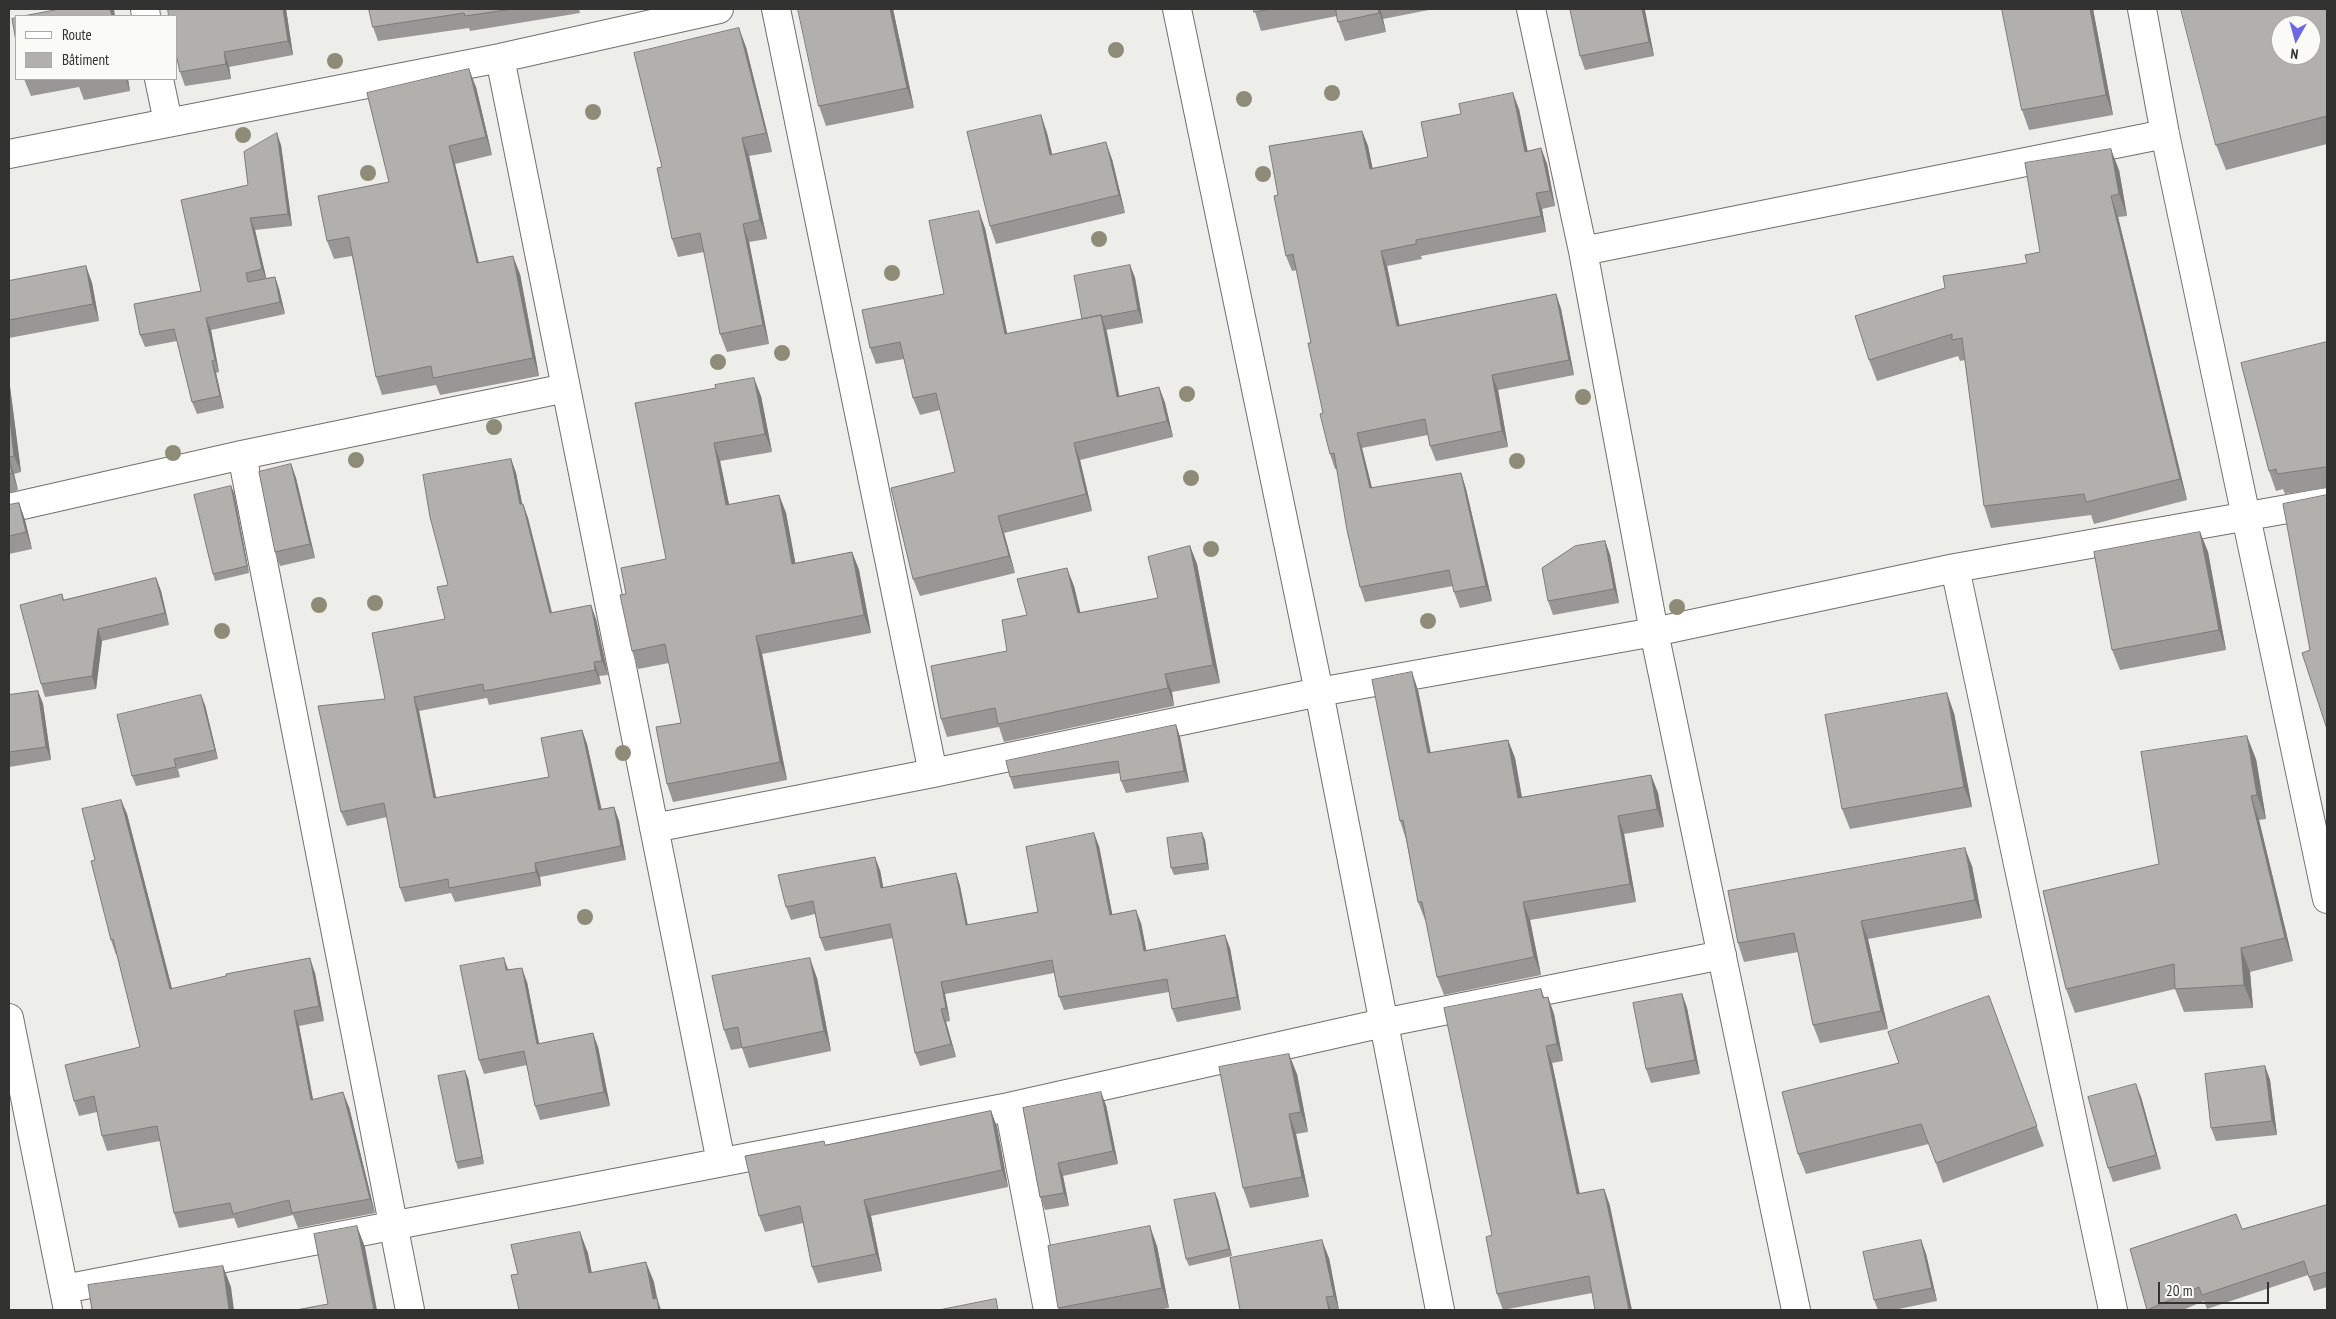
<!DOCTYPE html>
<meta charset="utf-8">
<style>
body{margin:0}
#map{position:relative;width:2336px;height:1319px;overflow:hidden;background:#edede9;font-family:"PT Sans Narrow",sans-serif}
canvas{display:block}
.frame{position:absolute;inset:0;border:10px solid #323230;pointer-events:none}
.legend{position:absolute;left:15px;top:15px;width:162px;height:65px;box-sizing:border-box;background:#fafaf6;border:1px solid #aaaaa7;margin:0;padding:6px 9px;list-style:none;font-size:15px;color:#323230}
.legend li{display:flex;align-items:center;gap:10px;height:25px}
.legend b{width:25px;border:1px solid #aaaaa7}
.north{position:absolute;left:2271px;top:15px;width:50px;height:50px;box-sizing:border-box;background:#fafaf6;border:1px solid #aaaaa7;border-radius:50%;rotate:187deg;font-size:14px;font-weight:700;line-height:20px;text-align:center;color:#323230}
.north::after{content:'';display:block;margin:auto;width:18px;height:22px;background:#6d68e2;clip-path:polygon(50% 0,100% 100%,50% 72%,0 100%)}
.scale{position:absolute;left:2158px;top:1282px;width:111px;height:22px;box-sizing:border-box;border:2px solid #323230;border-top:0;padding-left:6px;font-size:15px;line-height:18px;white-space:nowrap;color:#323230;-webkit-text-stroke:4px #fafaf6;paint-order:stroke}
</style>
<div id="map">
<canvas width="2336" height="1319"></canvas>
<div class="frame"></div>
<ul class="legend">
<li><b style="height:6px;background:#fff"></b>Route</li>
<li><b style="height:14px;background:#b1b0ad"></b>Bâtiment</li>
</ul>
<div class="north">N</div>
<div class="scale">20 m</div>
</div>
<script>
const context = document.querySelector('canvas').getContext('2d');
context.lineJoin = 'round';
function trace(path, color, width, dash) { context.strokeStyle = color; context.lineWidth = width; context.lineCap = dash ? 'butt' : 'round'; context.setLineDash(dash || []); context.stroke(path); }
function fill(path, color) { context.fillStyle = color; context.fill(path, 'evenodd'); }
const minor = new Path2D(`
 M145 9 146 16
 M776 9 933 773
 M1177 9 1319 692 1440 1310
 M1531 9 1583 251 1654 632 1796 1310
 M2142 9 2165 134 2327 899
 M500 58 721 1162
 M159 79 168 122
 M9 154 500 58 719 9
 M1583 251 2165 134
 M242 455 410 1310
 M9 508 242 455 566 388
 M1955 568 2113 1310
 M654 828 933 773 1319 692 1654 632 1955 568 2327 502
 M9 1018 68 1310
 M1009 1107 1048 1310
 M64 1289 1009 1107 1383 1023 1722 955`);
const trees = [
 [1116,50],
 [335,61],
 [1332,93],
 [1244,99],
 [593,112],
 [243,135],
 [368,173],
 [1263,174],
 [1099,239],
 [892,273],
 [782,353],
 [718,362],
 [1187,394],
 [1583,397],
 [494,427],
 [173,453],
 [356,460],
 [1517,461],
 [1191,478],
 [1211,549],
 [375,603],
 [319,605],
 [1677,607],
 [1428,621],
 [222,631],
 [623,753],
 [585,917]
];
const wall = new Path2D(`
 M168 9H286L293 55 229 67 231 79 185 86 180 72Z
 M369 9H579L580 13 470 31 469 28 378 41 373 27Z
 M893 9 914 108 826 126 819 106Z
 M1254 9H1434L1383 19 1386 32 1345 41 1338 22 1337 16 1261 31Z
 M1576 9H1644L1654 56 1585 70 1580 56Z
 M2002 9H2093L2113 115 2029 130 2022 110Z
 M2327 9V144L2226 170 2216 145Z
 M746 47 772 152 749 156 767 239 749 242 769 344 727 352 720 334 704 252 678 257 672 239Z
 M24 79H128L130 91 84 100 79 87 31 96Z
 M476 87 492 155 455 164 479 263 520 274 539 376 440 395 436 385 382 395 376 377 352 256 334 259 327 241 389 182Z
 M1519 109 1527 151 1541 148 1547 164 1555 206 1542 209 1546 232 1421 256 1422 259 1387 266 1399 325 1556 294 1561 309 1574 375 1498 390 1508 447 1436 461 1430 446 1428 435 1362 448 1372 488 1461 473 1466 489 1492 601 1460 608 1454 592 1453 586 1365 602 1360 587 1337 469H1335L1330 454 1311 343 1297 270 1292 271 1286 256 1278 195 1362 131 1368 146 1372 168 1428 157Z
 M1041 115 1047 133 1052 155 1112 159 1125 213 996 244 990 226Z
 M281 145 292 226 255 230 266 278 275 277 279 289 285 314 211 330 219 372 216 373 224 408 197 414 192 402 177 341 145 347 140 335 201 291 248 185Z
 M2119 170 2127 216 2118 217 2187 500 2094 524 2091 515 1991 528 1984 506 1965 360 1960 361 1958 356 1877 381 1869 360 2027 263 2040 252Z
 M985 228 1007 334 1082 319 1130 265 1135 278 1143 323 1106 330 1119 396 1159 387 1165 403 1173 437 1080 460 1092 511 1004 533 1015 573 920 596 913 579 955 472 940 410 920 415 913 398 904 359 876 364 870 348 944 294Z
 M86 266 92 283 99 321 9 338V281Z
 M2327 342V488L2285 494 2283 489 2276 491 2269 471Z
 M9 379 21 472 14 474 18 490 9 493Z
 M716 388 761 396 772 452 720 461 729 505 779 495 786 513 795 563 852 552 859 570 871 633 762 654 787 780 673 802 667 784 681 723 669 663 638 669 632 651 626 594 666 559Z
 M511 459 516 473 522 504H523L528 518 552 612 596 619 608 675 599 676 601 684 489 705 487 698 419 711 436 798 549 777 582 730 587 744 601 809 614 807 619 821 626 860 540 877 541 886 455 902 451 893 405 902 400 888 387 817 347 826 341 812 385 699 445 619 448 585Z
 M291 464 296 478 315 558 280 566 275 552Z
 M231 486 234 493 249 573 215 581 213 574Z
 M19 503 25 520 32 549 9 554V505Z
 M2200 532 2208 552 2226 650 2120 670 2112 650Z
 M1605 541 1610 555 1619 603 1553 615 1548 601Z
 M1190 546 1197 564 1220 683 1172 692 1174 706 1004 742 999 727 947 737 941 719 1007 651 1027 615 1074 586 1080 613 1158 598Z
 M156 578 161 591 169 625 102 641 96 689 45 697 41 684 62 594 64 600Z
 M1418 690 1431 753 1508 740 1515 758 1522 797 1651 775 1658 793 1664 827 1624 834 1636 902 1530 920 1541 975 1444 995 1437 977 1426 920H1425L1418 902 1406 839 1400 821Z
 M38 691 43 704 51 760 9 767V695Z
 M205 705 218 759 178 769 180 777 136 786 132 776Z
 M1954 713 1972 807 1850 829 1842 809Z
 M1176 725 1180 737 1189 782 1126 793 1121 781 1120 773 1014 789 1010 777Z
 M2256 759 2266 819 2259 820 2293 961 2250 972 2253 1008 2184 1012 2175 989 2075 1013 2066 989 2159 864Z
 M121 800 127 814 172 989 315 973 324 1021 299 1026 313 1100 349 1107 375 1213 298 1228 293 1215 238 1228 234 1218 179 1228 174 1213 160 1141 107 1151 102 1136 97 1112 79 1116 74 1101 140 1047 117 954 116 955 111 940 95 860Z
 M1205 840 1209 870 1174 875 1171 868Z
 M1099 846 1112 914 1141 923 1146 950 1230 948 1241 1010 1177 1022 1172 1009 1169 992 1064 1010 1059 997 1054 973 945 994 950 1021 946 1022 956 1057 920 1066 915 1053 893 938 825 951 820 938 815 914 791 920 786 907 880 870 883 888 956 873 960 886 968 925 1038 912Z
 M1972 866 1982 918 1868 939 1888 1029 1820 1043 1813 1025 1798 952 1744 962 1738 943Z
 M508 970 527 982 539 1044 598 1047 610 1106 540 1120 535 1106 527 1065 484 1074 479 1060Z
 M817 978 831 1051 749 1068 742 1048 731 1050 724 1030Z
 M1541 989 1544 997H1548L1554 1014 1563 1061 1552 1063 1580 1194 1604 1189 1610 1206 1592 1293 1503 1310 1497 1294 1492 1235Z
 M1682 994 1687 1008 1700 1074 1651 1083 1646 1069Z
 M1989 996 2044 1146 1943 1183 1929 1144 1806 1174 1798 1154 1899 1063Z
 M2265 1066 2270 1080 2277 1135 2216 1141 2211 1128Z
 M1297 1074 1308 1132 1296 1134 1309 1197 1250 1208 1243 1188Z
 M468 1078 484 1164 458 1169 456 1162Z
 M2141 1097 2161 1169 2113 1182 2108 1168Z
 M1106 1105 1118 1164 1063 1176 1069 1206 1045 1210 1040 1197 1023 1108Z
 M991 1111 997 1127 1008 1187 871 1216 882 1271 818 1283 812 1267 803 1223 765 1232 759 1216 825 1145Z
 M1215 1193 1218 1200 1232 1256 1189 1266 1186 1259Z
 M2327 1205V1287L2314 1291 2308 1275 2207 1309 2204 1301 2183 1310H2147L2242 1229Z
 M1921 1240 1926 1254 1937 1301 1894 1310H1878L1874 1300Z
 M1157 1246 1169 1308 1157 1310H1059L1058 1308Z
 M1329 1258 1339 1310H1240Z`);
const shadedWall = new Path2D(`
 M110 9H114L115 16H112Z
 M283 9H286L293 55 288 41Z
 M890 9H893L914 108 907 88Z
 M1378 9H1380L1383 19 1386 32Z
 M1642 9H1644L1645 10 1654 56 1649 42Z
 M2090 9H2093L2113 115 2106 95Z
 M739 28 746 47 772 152 766 133Z
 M224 52 229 67 231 79 226 64Z
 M469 69 476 87 492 155 486 137Z
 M126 79H128L130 91Z
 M1513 93 1519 109 1531 167 1525 152Z
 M1041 115 1047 133 1057 173 1050 155Z
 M1362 131 1368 146 1376 184 1370 169Z
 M277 133 281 145 292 226 288 214Z
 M742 138 749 156 767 239 760 220Z
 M1106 142 1112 159 1125 213 1119 195Z
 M449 146 455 164 483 281 477 263Z
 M1541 148 1547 164 1555 206 1550 191Z
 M2111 149 2119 170 2127 216 2119 194Z
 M1536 193 1542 209 1546 232 1541 216Z
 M2111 196 2118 217 2187 500 2180 479Z
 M979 211 985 228 1011 351 1005 334Z
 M250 218 255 230 267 281 262 269Z
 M743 224 749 242 769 344 763 325Z
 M1381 251 1387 266 1403 341 1397 326Z
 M513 256 520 274 539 376 533 358Z
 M1130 265 1135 278 1143 323 1138 310Z
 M86 266 92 283 99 321 93 304Z
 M275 277 279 289 285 314 280 302Z
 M1556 294 1561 309 1574 375 1569 360Z
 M1101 315 1107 332 1123 414 1117 397Z
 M206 318 211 330 219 372 215 360Z
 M212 361 216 373 224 408 220 396Z
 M1492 375 1498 390 1508 447 1502 431Z
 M754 378 761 396 772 452 765 434Z
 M9 379 21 472 14 456 9 410Z
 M1159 387 1165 403 1173 437 1167 421Z
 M1357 433 1362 448 1376 504 1370 488Z
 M714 443 720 461 733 523 726 505Z
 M1074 443 1080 460 1092 511 1086 494Z
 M9 458 14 474 18 490 12 473Z
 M511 459 516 473 525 518 520 504Z
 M291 464 296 478 315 558 310 544Z
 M1461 473 1466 489 1492 601 1486 586Z
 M231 486 234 493 249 573 247 566Z
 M779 495 786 513 799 582 792 564Z
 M19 503 25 520 32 549 26 532Z
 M523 504 528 518 555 627 550 613Z
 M998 516 1004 533 1015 573 1009 556Z
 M2200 532 2208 552 2226 650 2219 630Z
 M1605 541 1610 555 1619 603 1614 589Z
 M1190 546 1197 564 1220 683 1213 665Z
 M852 552 859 570 871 633 864 615Z
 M1067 568 1074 586 1085 631 1078 613Z
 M156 578 161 591 169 625 165 613Z
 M591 605 596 619 608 675 602 661Z
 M98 629 102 641 96 689 92 676Z
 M756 636 762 654 787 780 780 762Z
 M594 662 599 676 601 684 595 670Z
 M1412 672 1418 690 1434 772 1428 753Z
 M1165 674 1172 692 1174 706 1168 688Z
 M38 691 43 704 51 760 46 747Z
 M1947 693 1954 713 1972 807 1964 787Z
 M201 695 205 705 218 759 215 750Z
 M414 697 419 711 439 812 434 798Z
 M1176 725 1180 737 1189 782 1184 771Z
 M582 730 587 744 605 824 599 810Z
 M2247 736 2256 759 2266 819 2257 795Z
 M1508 740 1515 758 1525 816 1518 798Z
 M1651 775 1658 793 1664 827 1657 809Z
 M2251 796 2259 820 2293 961 2285 938Z
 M121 800 127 814 176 1004 170 989Z
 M614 807 619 821 626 860 621 846Z
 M1618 816 1624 834 1636 902 1630 884Z
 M1094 833 1099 846 1115 928 1110 915Z
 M1202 833 1205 840 1209 870 1207 863Z
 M1965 848 1972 866 1982 918 1975 900Z
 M875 857 880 870 886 901 881 888Z
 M535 863 540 877 541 886 536 872Z
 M956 873 960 886 970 938 966 925Z
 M1523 902 1530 920 1541 975 1534 957Z
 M1136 910 1141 923 1149 964 1144 951Z
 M1861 921 1868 939 1888 1029 1881 1011Z
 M1225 935 1230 948 1241 1010 1237 997Z
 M2241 948 2250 972 2253 1008 2244 985Z
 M310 958 315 973 324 1021 319 1006Z
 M504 958 509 972 506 970Z
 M810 958 817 978 831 1051 824 1031Z
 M522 968 527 982 542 1058 537 1044Z
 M941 982 945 994 950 1021 946 1008Z
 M1682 994 1687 1008 1700 1074 1695 1060Z
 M1548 997 1554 1014 1563 1061 1557 1044Z
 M941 1009 946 1022 956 1057 951 1044Z
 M294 1011 299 1026 316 1115 311 1100Z
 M593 1033 598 1047 610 1106 604 1092Z
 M1546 1046 1552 1063 1583 1211 1577 1194Z
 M1289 1054 1297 1074 1308 1132 1301 1112Z
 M2265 1066 2270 1080 2277 1135 2272 1121Z
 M465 1071 468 1078 484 1164 482 1157Z
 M2136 1084 2141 1097 2161 1169 2156 1155Z
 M343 1092 349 1107 375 1213 370 1199Z
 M1101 1092 1106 1105 1118 1164 1113 1151Z
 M991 1111 997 1127 1008 1187 1002 1170Z
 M1289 1114 1296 1134 1309 1197 1302 1177Z
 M1058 1163 1063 1176 1069 1206 1064 1193Z
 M1604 1189 1610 1206 1632 1310H1629Z
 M1215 1193 1218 1200 1232 1256 1229 1249Z
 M864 1200 871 1216 882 1271 876 1254Z
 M357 1226 365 1247 377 1310H374Z
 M1150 1226 1157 1246 1169 1308 1162 1288Z
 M580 1232 588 1253 596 1293 589 1273Z
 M1322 1240 1329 1258 1339 1310 1334 1296Z
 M1921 1240 1926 1254 1937 1301 1932 1288Z
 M646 1262 654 1282 658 1302 657 1298 661 1310H657L653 1299Z
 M223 1266 231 1287 234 1310H229Z
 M1326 1297 1331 1310H1329Z`);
const building = new Path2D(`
 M55 9H110L112 16H23L55 10Z
 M168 9H283L288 41 224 52 226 64 180 72 176 54V16H169Z
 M369 9H513L465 16 464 13 373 27Z
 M798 9H890L907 88 819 106Z
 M1254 9H1272L1254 12Z
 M1336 9H1378L1379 13 1338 22Z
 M1576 9H1642L1649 42 1580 56 1570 10Z
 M2002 9H2090L2106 95 2022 110Z
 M2181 9H2327V116L2216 145ZM2281 25H2311V55H2281Z
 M16 18V41L12 19Z
 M739 28 766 133 742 138 760 220 743 224 763 325 720 334 700 233 672 239 657 168 662 167 634 53Z
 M469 69 486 137 449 146 477 263 513 256 533 358 433 378 431 366 376 377 349 237 327 241 318 196 389 182 367 93Z
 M1513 93 1525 152 1541 148 1550 191 1536 193 1541 216 1416 240V244L1381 251 1397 326 1556 294 1569 360 1492 375 1502 431 1430 446 1425 419 1357 433 1370 488 1461 473 1486 586 1454 592 1449 570 1360 587 1347 530 1334 453 1330 454 1320 414 1323 413 1308 343H1311L1293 254 1286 256 1274 196 1278 195 1269 146 1362 131 1370 169 1428 157 1421 122 1461 114 1459 104Z
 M1041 115 1050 155 1106 142 1119 195 990 226 967 132Z
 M277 133 288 214 250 218 262 269 246 273 248 282 275 277 280 302 206 318 215 360 212 361 220 396 192 402 174 329 140 335 134 304 201 291 181 200 248 185 244 152Z
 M2111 149 2119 194 2111 196 2180 479 2086 502 2084 494 1984 506 1962 338 1952 340V334L1869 360 1855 316 1945 288 1943 276 2027 263 2025 255 2040 252 2025 163Z
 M979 211 1005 334 1101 315 1117 397 1159 387 1167 421 1074 443 1086 494 998 516 1009 556 913 579 891 488 955 472 936 393 913 398 900 342 870 348 862 310 944 294 929 221Z
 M1130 265 1138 310 1101 317V315L1082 319 1074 276Z
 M86 266 93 304 9 320V281Z
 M2327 342V469L2325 467 2277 474 2276 469 2269 471 2241 363Z
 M754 378 765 434 714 443 726 505 779 495 792 564 852 552 864 615 756 636 780 762 667 784 656 727 681 723 665 644 632 651 620 595 626 594 621 568 666 559 635 403 716 388 715 385Z
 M9 410 14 456 9 457Z
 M9 459 12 473 9 474Z
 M511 459 520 504H523L550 613 591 605 602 661 594 662 595 670 484 691 483 684 414 697 434 798 549 777 541 738 582 730 599 810 614 807 621 846 535 863 536 872 449 888 448 879 400 888 384 803 341 812 318 706 385 699 372 633 445 619 437 587 448 585 430 517 423 475Z
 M291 464 310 544 275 552 259 472Z
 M231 486 247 566 213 574 194 495Z
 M2327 495V729L2302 653 2310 650 2283 504Z
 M19 503 26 532 9 536V505Z
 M2200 532 2219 630 2112 650 2094 552Z
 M1605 541 1614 589 1548 601 1542 568 1575 546Z
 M1190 546 1213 665 1165 674 1168 688 998 724 995 708 941 719 931 666 1007 651 1002 620 1027 615 1017 579 1067 568 1078 613 1158 598 1148 557Z
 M156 578 165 613 98 629 92 676 41 684 20 605 62 594 63 600Z
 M1412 672 1428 753 1508 740 1518 798 1651 775 1657 809 1618 816 1630 884 1523 902 1534 957 1437 977 1422 902H1418L1403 820 1400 821 1372 680Z
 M38 691 46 747 9 752V695Z
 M1947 693 1964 787 1842 809 1825 715Z
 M201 695 215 750 174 759 176 767 132 776 117 715Z
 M1176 725 1184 771 1121 781 1118 761 1010 777 1006 761Z
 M2247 736 2257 795 2251 796 2285 938 2241 948 2244 985 2175 989 2174 964 2066 989 2043 891 2159 864 2141 752Z
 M121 800 170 989 226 976V974L310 958 319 1006 294 1011 311 1100 343 1092 370 1199 292 1213 289 1200 233 1214 230 1203 174 1213 157 1126 102 1136 94 1096 74 1101 65 1065 140 1047 113 939 111 940 91 861 95 860 82 809Z
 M1094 833 1110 915 1136 910 1144 951 1225 935 1237 997 1172 1009 1167 979 1059 997 1052 960 941 982 946 1008 941 1009 951 1044 915 1053 890 924 820 938 813 901 786 907 778 875 875 857 881 888 956 873 966 925 1038 912 1026 847Z
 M1202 833 1207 863 1171 868 1167 838Z
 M1965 848 1975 900 1861 921 1881 1011 1813 1025 1794 933 1738 943 1728 891Z
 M504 958 506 970 522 968 537 1044 593 1033 604 1092 535 1106 524 1051 479 1060 460 966Z
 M810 958 824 1031 742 1048 738 1027 724 1030 712 976Z
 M1541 989 1543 998 1548 997 1557 1044 1546 1046 1577 1194 1604 1189 1629 1310H1595L1589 1276 1497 1294 1486 1237 1492 1235 1444 1008Z
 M1682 994 1695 1060 1646 1069 1633 1003Z
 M1989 996 2037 1126 1936 1163 1921 1124 1798 1154 1782 1092 1899 1063 1888 1032Z
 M1289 1054 1301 1112 1289 1114 1302 1177 1243 1188 1219 1067Z
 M2265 1066 2272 1121 2211 1128 2205 1074Z
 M465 1071 482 1157 456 1162 438 1076Z
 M2136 1084 2156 1155 2108 1168 2088 1097Z
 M1101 1092 1113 1151 1058 1163 1064 1193 1040 1197 1023 1108Z
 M991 1111 1002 1170 864 1200 876 1254 812 1267 800 1206 759 1216 745 1156 824 1141 825 1145Z
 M1215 1193 1229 1249 1186 1259 1174 1200Z
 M2327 1205V1272L2309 1277 2304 1261 2202 1295 2199 1287 2147 1310 2130 1249 2236 1214 2242 1229Z
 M357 1226 374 1310H296L328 1304 314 1234Z
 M1150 1226 1162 1288 1058 1308 1048 1246Z
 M580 1232 589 1273 646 1262 653 1299 657 1298 659 1310H519L511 1275 518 1274 511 1245Z
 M1322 1240 1334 1296 1326 1297 1329 1310H1240L1230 1258Z
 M1921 1240 1932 1288 1874 1300 1863 1252Z
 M223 1266 229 1310H92L88 1285Z
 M996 1299 998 1310H939Z`);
trace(minor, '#71706d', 30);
trace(minor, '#fff', 28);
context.fillStyle = '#8e8c78';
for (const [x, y] of trees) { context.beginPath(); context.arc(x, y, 8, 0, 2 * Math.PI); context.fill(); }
fill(wall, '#989795');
fill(shadedWall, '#7c7b79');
fill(building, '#b1b0ad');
trace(building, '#7c7b79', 1);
</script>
